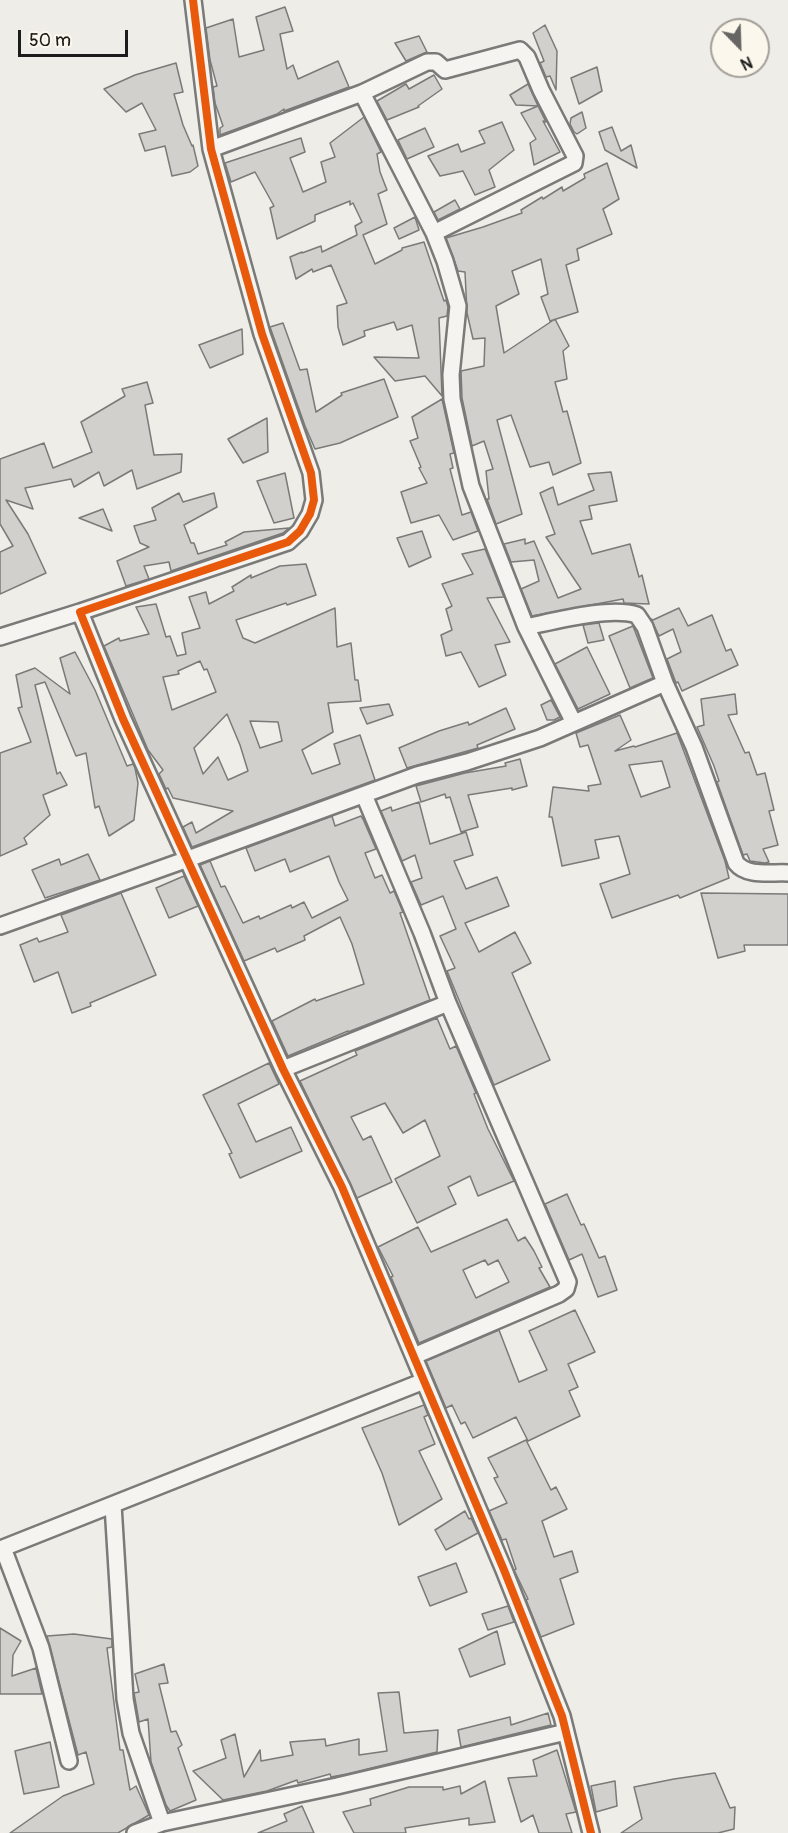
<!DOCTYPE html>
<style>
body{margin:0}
#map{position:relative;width:788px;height:1833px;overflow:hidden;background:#eeede8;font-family:Pangolin,sans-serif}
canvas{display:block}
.north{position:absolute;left:710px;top:18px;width:60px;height:60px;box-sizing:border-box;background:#fbf7ec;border:2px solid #a29f99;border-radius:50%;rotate:157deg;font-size:16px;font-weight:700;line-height:24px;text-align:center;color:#1c1c1c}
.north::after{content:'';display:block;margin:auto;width:21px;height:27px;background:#666563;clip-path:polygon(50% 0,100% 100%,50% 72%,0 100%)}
.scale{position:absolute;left:18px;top:30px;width:110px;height:27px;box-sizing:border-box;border:3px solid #1c1c1c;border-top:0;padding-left:8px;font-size:18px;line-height:21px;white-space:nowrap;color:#1c1c1c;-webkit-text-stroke:4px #fbf7ec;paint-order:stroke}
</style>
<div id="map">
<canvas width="788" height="1833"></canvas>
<div class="north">N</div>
<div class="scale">50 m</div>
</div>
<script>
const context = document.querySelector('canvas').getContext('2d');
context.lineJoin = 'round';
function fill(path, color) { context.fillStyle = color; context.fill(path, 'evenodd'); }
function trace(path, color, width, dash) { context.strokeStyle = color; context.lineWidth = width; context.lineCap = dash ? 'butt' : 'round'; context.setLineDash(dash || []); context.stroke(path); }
const building = new Path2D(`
 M285 7 293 31 280 34 287 69 293 65 298 79 338 61 349 87 284 111V109L277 114 220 135V128L223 126 215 103 213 87 217 86 210 60 206 28 233 19 239 57 264 50 256 17Z
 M545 25 557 51 556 90 550 76 546 77 540 63 544 61 533 33Z
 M419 36 427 52 406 61 395 43Z
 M176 63 183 92 174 94 183 125 192 146 193 145 198 166 190 172 172 176 165 146 145 151 139 134 156 130 142 103 126 112 104 89 135 75Z
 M597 67 602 91 579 104 571 78Z
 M434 75 442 89 418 106 419 107 387 120 377 101 406 84 409 89Z
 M528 84 538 106 516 105 510 95Z
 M538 106 546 122 543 121 560 152 534 165 530 143 536 139 521 113Z
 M582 112 586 128 577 134 574 132 570 124 571 118Z
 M364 117 381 152 377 154 380 172 387 190 378 194 387 224 363 235 375 264 402 250V248L424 242 444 301 446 300 448 307 447 316 439 318 442 396 425 376 395 381 374 357 419 358 412 325 397 330 394 322 364 331 365 336 343 345 338 327 337 306 347 303 331 265 313 272 312 269 296 279 290 257 302 252V253L321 246 322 252 357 235 355 226 362 222 353 203 350 205V201L315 215V221L277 239 270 208 274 206 255 172 231 182 225 163 301 138 305 152 290 158 303 192 326 182 321 162 335 157 330 143Z
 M502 122 514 150 489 170 495 187 475 195 463 171 440 176 428 156 458 144 461 152 485 143 479 131Z
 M612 127 621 151 631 145 637 168 605 150 599 132Z
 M425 128 434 147 407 159 398 140Z
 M607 163 619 199 603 209 612 234 577 249 579 260 566 265 578 312 550 321 541 297 548 294 541 259 512 271 519 294 496 306 504 353 555 319 569 346 563 351 567 379 555 382 563 412 567 411 581 463 553 475 549 462 530 467 511 415 497 420 522 514 496 524 487 499H489L486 471 493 469 484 441 472 446 462 398 461 371 484 366 485 338 473 339 467 313 465 272 458 271 446 238 483 227 522 213 521 210 542 197 543 199 562 187 563 191 585 178 584 174Z
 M455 200 460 209 438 220 434 212Z
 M415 217 419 230 399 239 394 228Z
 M283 323 300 370 307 369 316 412 342 395 341 393 384 379 398 417 340 443 315 449 305 426 270 327Z
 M242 329 243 354 210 368 199 345Z
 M147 382 153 403 145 405 154 455 182 454 181 472 137 489 132 470 104 486 99 472 74 487 71 479 25 488 33 509 6 500 28 534 46 573 0 594V552L13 546 0 524V459L44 443 53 468 92 452 81 422 125 396 122 389Z
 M442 399 454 453 450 454 453 468 450 469 462 515 471 512 478 531 453 540 439 515 411 523 401 492 427 483 419 468 421 467 410 441 418 438 412 417Z
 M267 418 268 452 243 463 228 439Z
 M611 472 617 501 589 506 592 519 580 521 592 554 630 544 639 577 642 575 649 604 624 603 623 599 532 616 521 589 539 581 534 560 511 562 504 544 525 539V544L534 541 558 598 581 589 546 537 555 534 540 493 553 487 558 505 594 490 588 474Z
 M285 473 294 518 274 523 257 481Z
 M179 493 183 502 214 493 217 507 184 525 191 543H194L198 554 227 545 225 542 244 532 289 528 283 533 171 571 169 562 144 566 149 579 126 586 117 561 149 547 140 543 134 526 156 520 152 508Z
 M103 509 112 531 79 518Z
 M422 531 431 557 409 567 397 538Z
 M485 549 504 597 487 598 510 642 495 645 506 675 479 687 461 652 446 656 441 635 452 630 446 609 452 606 442 584 473 574 462 554Z
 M306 564 316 595 287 605 286 603 236 620 243 638 255 643 335 608 337 647 351 643 355 680H358L361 701 328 703 333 732 302 750 312 774 340 764 334 744 360 735 375 780 192 847 183 827 192 822 196 833 233 811 173 798 168 788 166 789 159 774 163 770 148 750 104 646 119 638 120 641 149 634 136 607 156 604 166 637 170 636 177 656 186 654 182 633 200 628 189 597 206 592 209 604 234 591 232 587 251 575V578L280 566ZM200 661 204 670 207 669 216 692 172 710 163 677 179 674 178 671ZM227 714 240 745 248 771 228 780 218 757 203 774 194 748ZM250 721 278 722 282 741 260 748Z
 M679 608 688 626 712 615 726 651 731 649 738 665 682 691 678 682 676 683 667 659 681 652 673 629 659 636 651 619 653 620Z
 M599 623 604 640 588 643 583 625Z
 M633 626 653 678 630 688 609 636Z
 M587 647 610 694 578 709 555 664Z
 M75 652 95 690 127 766 133 764 135 768 138 783 134 820 109 836 99 806 95 808 86 753 76 756 45 682 35 685 57 774 60 772 67 785 43 795 50 815 24 838 27 844 0 856V753L31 742 18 708 22 707 16 675 35 668 70 694 60 658Z
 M735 694 737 714 728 715 745 753 749 752 757 775 765 773 774 810 769 811 778 845 763 849 769 862 765 863 750 861 747 854 743 855 717 782 719 781 714 766 697 727 704 725 701 699Z
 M551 700 560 717 554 720H547L541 705Z
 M389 704 393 715 367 724 360 708Z
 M506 708 515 729 477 745 478 748 407 768 399 748 439 731 468 722 469 725Z
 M620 715 631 740 615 751 634 746 635 747 677 733 725 861 729 878 680 898 678 895 612 918 600 884 630 874 619 836 595 840 599 858 562 866 552 817H549L553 787 589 791 588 786 601 784 588 745 580 747 576 733ZM662 761 670 787 641 797 629 765Z
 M520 759 527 786 512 790V788L468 795 478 827 461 832 450 797 446 798 445 794 421 802 416 786 465 773 506 766 505 763Z
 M419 802 430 844 466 832 473 855 454 861 466 889 497 877 509 906 465 923 479 952 515 932 531 963 512 973 550 1060 494 1085 447 971 455 968 440 936 456 929 443 896 421 905 411 882 422 878 415 855 402 861 381 811 391 807 392 811Z
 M332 816 335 826 361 816 363 819 376 849 365 853 375 878 382 875 390 893 394 891 403 912 400 913 430 1000 348 1032V1031L288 1056 272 1021 315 999 316 1001 364 984 352 944 340 917 304 936 305 940 277 952 275 948 244 961 200 865 210 861 221 887 225 886 243 923 259 916 260 919 291 905 292 908 304 902 312 918 348 900 339 882 329 856 290 872 285 859 255 871 246 848Z
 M88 854 100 880 45 898 32 870 59 859 61 865Z
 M184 876 198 906 169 918 156 888Z
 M121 893 156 975 90 1003 91 1006 72 1013 58 972 34 982 20 945 37 938 39 942 68 932 61 915Z
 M701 893 788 894V945H744L745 951 718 958Z
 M437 1018 450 1049 456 1046 476 1093 474 1094 488 1129 514 1181 478 1196 470 1176 448 1187 456 1204 417 1223 395 1179 440 1156 425 1120 403 1133 385 1103 351 1117 363 1140 371 1136 392 1182 357 1198 300 1081 357 1055 355 1051Z
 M269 1063 279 1084 238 1104 256 1142 291 1127 302 1151 240 1178 229 1154 232 1153 203 1095Z
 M567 1194 581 1225 584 1224 599 1258 605 1256 617 1290 598 1297 582 1254 569 1260 545 1204Z
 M507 1219 518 1241 525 1237 534 1251 542 1267 539 1268 550 1287 419 1343 391 1277 393 1276 378 1247 418 1227 431 1252ZM485 1260 488 1265 498 1260 509 1282 476 1298 463 1270Z
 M575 1310 595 1352 568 1364 578 1387 569 1391 580 1416 528 1441 516 1417 473 1438 465 1422 461 1424 452 1405 446 1408 426 1361 499 1330 519 1382 547 1370 529 1331Z
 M424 1405 428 1415 424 1417 435 1444 419 1451 442 1499 399 1525 382 1473 362 1428Z
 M526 1440 551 1490 556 1487 567 1509 542 1521 554 1557 572 1551 578 1572 560 1579 574 1624 541 1637 526 1600 528 1599 514 1570 516 1569 506 1539 502 1540 489 1511 507 1503 494 1478 498 1477 488 1458Z
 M465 1511 469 1519 471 1518 478 1533 446 1550 435 1530Z
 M456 1563 467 1592 430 1606 418 1577Z
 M508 1606 514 1622 488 1630 482 1614Z
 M0 1628 21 1641 13 1655 12 1676 36 1668 42 1694H0Z
 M497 1631 505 1664 470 1677 459 1649Z
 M74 1634 112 1639V1647L107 1648 120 1750H123L130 1790 136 1786 149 1815 118 1833H10L63 1796 94 1784 86 1752 78 1755 47 1636Z
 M164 1664 168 1683 159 1684 171 1732 176 1731 182 1745 178 1748 196 1800 170 1811 166 1805 151 1762 148 1719 139 1722 134 1693 139 1692 135 1674Z
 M399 1692 404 1733 438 1730 437 1752 347 1774 331 1777 330 1774 298 1783 297 1780 267 1791 223 1800 193 1771 226 1758 221 1740 235 1734 244 1777 260 1750 261 1761 293 1755 290 1742 325 1739 326 1746 359 1739V1755L387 1751 378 1693Z
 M548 1713 551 1725 461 1747 458 1730 510 1717 511 1725Z
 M50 1742 59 1787 24 1794 15 1751Z
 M557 1750 576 1812 566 1814 572 1833H539L533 1815 521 1822 508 1778 537 1776 533 1760Z
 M715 1773 730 1808 735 1807 734 1829 718 1833H621L642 1819 634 1787 674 1779Z
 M485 1781 495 1822 469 1825V1818L405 1828 406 1833H354L343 1812 371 1805 370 1799 409 1787H443V1790L460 1786 461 1794Z
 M615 1781 617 1806 596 1812 591 1786Z
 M302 1806 314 1833H258L287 1821 284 1814Z`);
const street = new Path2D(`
 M193 0 211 149 262 334 311 473 314 500 310 514 300 531 288 542 80 612 123 719 283 1069 342 1187 504 1570 562 1716 591 1833
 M362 93 434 233 445 261 458 306 451 375 452 399 471 486 526 627 574 723
 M211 149 362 93 427 62H436L445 70 520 50 527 57 541 90 575 156 574 163 434 233
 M526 627C555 621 610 606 637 615L645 627 665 683
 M0 637 80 612
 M364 795 422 933 448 1003 568 1282 566 1289 559 1294 414 1356
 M0 926 188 859 417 775 467 762 540 738 665 683 694 747 736 863C747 877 771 872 788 873
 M283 1069 448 1003
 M113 1505 125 1699 131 1733 162 1823
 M69 1761 41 1648 3 1548 424 1381
 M135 1833 162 1823 337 1786 566 1732`);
const cycleway = new Path2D(`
 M193 0 211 149 262 334 311 473 314 500 310 514 300 531 288 542 80 612 123 719 283 1069 342 1187 504 1570 562 1716 591 1833`);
fill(building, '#d1d0cc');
trace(building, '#7a7a78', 1.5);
trace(street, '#7a7a78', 20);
trace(street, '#f5f4f0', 15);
trace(cycleway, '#e8590c', 8);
</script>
